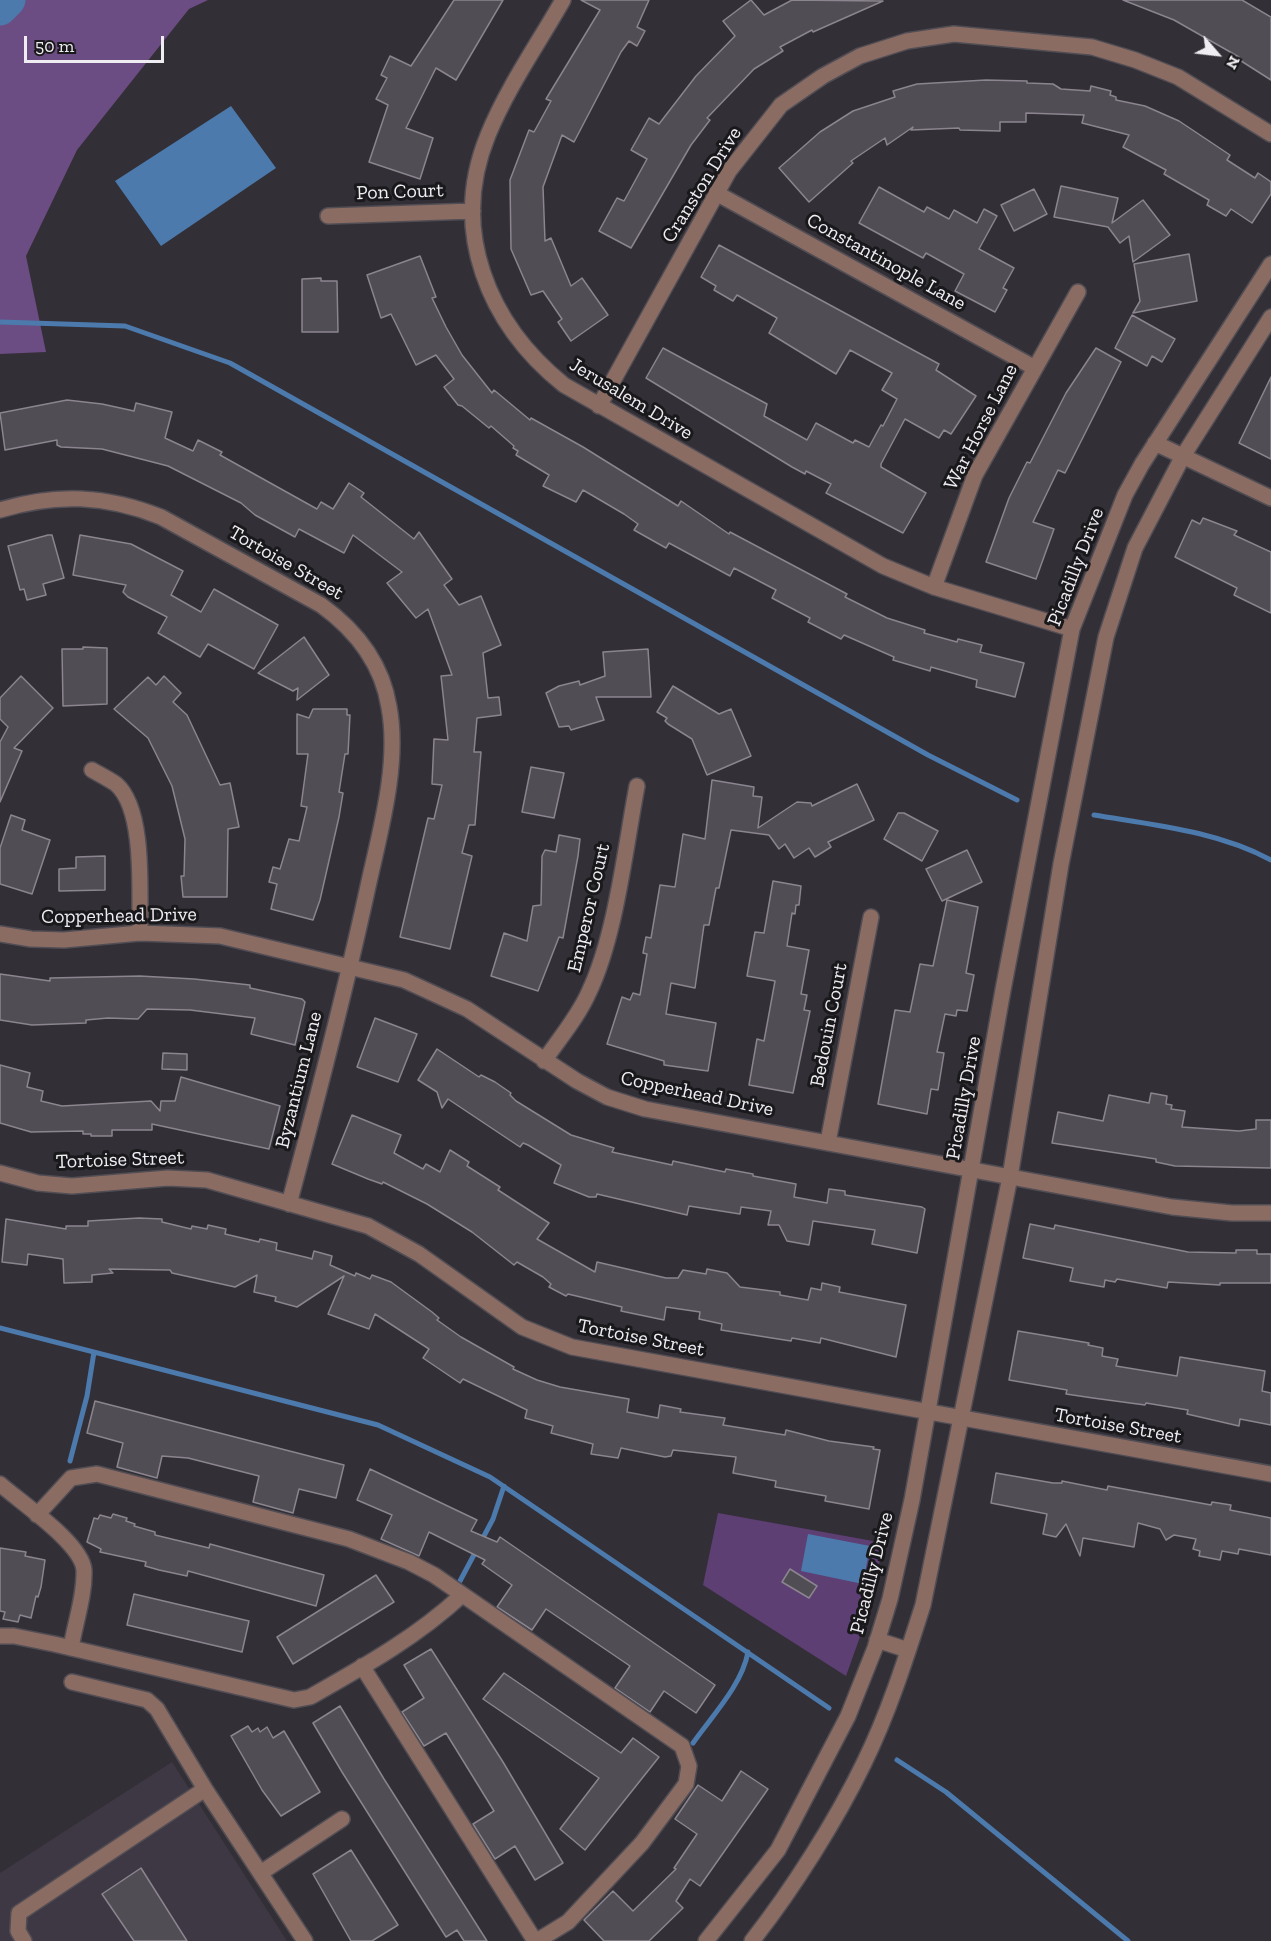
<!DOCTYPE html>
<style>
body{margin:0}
#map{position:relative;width:1271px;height:1941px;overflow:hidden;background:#332f36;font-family:"Zilla Slab",serif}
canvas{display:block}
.north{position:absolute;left:1187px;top:24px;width:60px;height:60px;-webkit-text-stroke:4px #19181b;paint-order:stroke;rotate:118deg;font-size:16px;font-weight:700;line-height:24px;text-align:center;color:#f0edf2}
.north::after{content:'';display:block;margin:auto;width:21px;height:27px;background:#f0edf2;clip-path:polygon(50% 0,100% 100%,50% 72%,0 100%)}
.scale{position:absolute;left:24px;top:36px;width:140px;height:27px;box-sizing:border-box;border:3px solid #f0edf2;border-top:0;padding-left:8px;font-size:18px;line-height:21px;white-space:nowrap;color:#f0edf2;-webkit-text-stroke:4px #19181b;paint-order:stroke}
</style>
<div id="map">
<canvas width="1271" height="1941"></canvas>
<div class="north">N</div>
<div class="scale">50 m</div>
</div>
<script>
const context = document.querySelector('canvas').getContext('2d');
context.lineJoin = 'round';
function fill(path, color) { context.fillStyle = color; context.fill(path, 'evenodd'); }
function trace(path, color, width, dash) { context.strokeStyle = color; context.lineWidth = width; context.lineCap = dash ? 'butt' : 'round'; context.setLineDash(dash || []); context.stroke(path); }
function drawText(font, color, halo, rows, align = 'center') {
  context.font = font + ' "Zilla Slab",serif'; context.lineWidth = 6; context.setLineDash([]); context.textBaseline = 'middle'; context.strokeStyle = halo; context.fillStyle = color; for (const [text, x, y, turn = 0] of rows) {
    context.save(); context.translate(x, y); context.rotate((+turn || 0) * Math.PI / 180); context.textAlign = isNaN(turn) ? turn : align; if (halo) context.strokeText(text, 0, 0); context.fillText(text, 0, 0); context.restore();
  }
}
const built = new Path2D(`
 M172 1762 287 1941H0V1873Z`);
const green = new Path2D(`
 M718 1513 884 1543 866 1620 846 1676 703 1585Z`);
const forest = new Path2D(`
 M0 0H208L189 9 77 150 26 256 46 352 0 354Z`);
const water = new Path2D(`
 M231 106 276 168 161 246 115 181Z
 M808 1534 870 1546 863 1584 801 1571Z`);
const stream = new Path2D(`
 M0 322 125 326 230 363 928 755 1017 800
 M1094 815C1154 825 1217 831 1271 860
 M0 1328 378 1425 490 1477 829 1708
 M70 1461 87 1396 94 1352
 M460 1581 493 1519 504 1486
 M693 1743C712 1716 742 1685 748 1652
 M897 1760 946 1792 1128 1941`);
const river = new Path2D(`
 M0 9 9 0`);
const building = new Path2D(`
 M454 0H503L456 80 436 68 406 128 433 138 420 179 369 162 388 105 376 99 387 78 381 75 390 56 411 66Z
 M581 0H649L637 27 645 31 637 46 629 41 621 52 574 142 562 135 543 187 545 241 551 238 571 286 582 278 608 315 571 341 558 322 562 319 543 291 531 295 511 249 510 180 529 130 534 132 551 101 546 99 600 10Z
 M751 0 764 15 792 0 883 1 813 32 812 30 780 47 783 51 754 69 707 118 710 120 691 145 631 248 599 231 617 198 624 201 647 159 631 150 649 118 659 124 696 76 735 36 723 21Z
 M1123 0H1242L1271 17V80L1238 59 1239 57 1174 20Z
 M986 80 1027 81V83L1053 84 1061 89 1090 91 1091 86 1111 91 1110 95 1116 97V100L1145 106 1179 121 1230 155 1227 160 1255 178 1258 173 1271 182V194L1252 223 1231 209 1226 216 1207 205 1209 200 1164 174 1166 170 1123 147 1129 135 1082 123 1084 115 1026 113V122H1000V131L960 130 959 128 911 130 913 127 887 145 885 138 851 161 853 163 809 202 779 168 820 132 853 111 895 97 893 91 917 84Z
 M1061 186 1118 198 1112 223 1143 200 1170 235 1133 262 1129 236 1120 243 1108 227 1054 217Z
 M879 187 924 212 927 207 949 219 954 210 977 223 984 209 997 216 979 249 1014 268 1003 288 1007 290 995 312 955 291 964 274 926 253 923 258 859 223Z
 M1034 189 1047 214 1014 231 1001 205Z
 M719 245 939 364 936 370 976 396 951 434 944 430 939 438 905 419 881 464V467L926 493 903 533 826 493 831 484 806 471 805 474 792 467 646 378 663 348 767 404 764 416 807 440 816 423 853 443 855 440 869 447 881 425 883 426 897 399 882 390 892 373 850 350 836 374 769 333 777 318 737 295 733 301 714 290 716 286 701 277Z
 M1189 254 1197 301 1133 313 1140 301 1134 264Z
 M420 256 436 297 432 298 446 327 462 355 492 393 494 390 530 420 531 418 583 447 678 506 681 501 729 534 730 532 847 594 845 597 887 618 925 630 924 633 957 642 958 639 982 645 980 652 1024 663 1015 697 976 687 977 680 931 667 930 671 893 660 894 657 844 635 841 639 808 622 810 618 772 598 776 590 734 568 730 576 669 543 666 548 634 530 638 524 624 514 583 490 576 502 543 486 549 475 516 455 518 451 513 448 514 446 491 426 489 428 462 406 458 405 444 387 454 379 436 355 416 365 391 314 381 318 367 275Z
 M321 278V281H337L338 332H302V279Z
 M1132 315 1175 339 1162 362 1152 356 1147 366 1115 348Z
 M1096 348 1121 362 1065 473 1058 470 1033 522 1054 529 1036 579 986 562 1009 498 1027 462 1030 463 1066 393Z
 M1271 377V459L1239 443Z
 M67 400 102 404 134 411 136 403 172 412 165 438 193 451 198 440 222 452 220 455 317 509 321 502 333 509 349 483 364 493 361 497 414 539 419 532 452 579 444 585 459 605 481 596 501 645 483 653 488 698 499 697 501 715 477 718 474 752H481L475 825H469L462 853 472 856 450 949 400 937 428 818 434 819 442 785 432 784 434 739 448 740 441 676 452 675 428 609 416 618 387 583 402 572 353 535 344 553 299 529 295 537 255 515 241 503 168 466 102 449 61 447 57 445V440L5 450 0 413Z
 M1203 518 1237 531 1234 535 1271 552V613L1234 595 1237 588 1175 557 1192 520 1200 524Z
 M48 535H52L64 578 43 584 46 595 27 600 24 589 20 590 8 546Z
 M80 535 131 544 183 571 171 595 201 612 214 589 278 625 254 669 208 644 200 657 158 633 167 617 128 597 123 592 126 585 73 575Z
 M304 637 329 675 297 700 298 688 293 691 258 673Z
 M83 647 107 648V704L63 706 62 649H83Z
 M648 649 651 697H596L604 720 571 730 569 726 559 727 546 693 559 686 579 681 580 685 605 676 603 652Z
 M21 676 53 708 14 748 22 751 0 802V742L8 727 0 719V698Z
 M164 676 181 693 173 702 187 715 220 785 230 783 239 827 228 829 227 897H183L181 876H184L185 839 172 786 148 738 114 709 148 677 156 685Z
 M673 686 719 714 731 709 751 756 707 775 692 739 668 724 665 721 667 718 657 712Z
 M313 709H347V715H350L348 754H345L339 792 343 793 339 817 320 900 313 920 271 909 277 884 269 882 273 867 280 869 289 839 299 841 307 807 301 806 308 754H297V714L309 718Z
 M531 767 564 773 554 818 522 812Z
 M712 780 754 787 753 796 762 797 758 828 797 802 811 803 812 806 857 784 874 820 828 842 831 847 815 857 809 848 794 858 785 844 779 849 769 835 731 830 719 888H716L709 925H704L695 988 671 983 666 1014 716 1023 708 1071 664 1065V1061L607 1044 622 997 630 1000 633 993 640 995 647 954 643 953 646 937 651 938 660 885 675 887 683 834 705 839Z
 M898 813H904L938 831 922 861 884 839Z
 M11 815 25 820 22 830 50 840 32 894 0 884V848Z
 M559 835 580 839 578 856 563 938 559 937 538 991 491 976 504 933 527 941 533 906 541 905 542 856 545 850 556 852Z
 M967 850 982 882 942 901 926 869Z
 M105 856V890L59 891V869L76 868V857Z
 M773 881 801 886 799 905H796L795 914 792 913 787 946 809 950 801 994 807 995 804 1010 810 1011 793 1093 749 1085 757 1039 764 1041 775 981 747 976 755 932 764 933Z
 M947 900 978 907 966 973 974 975 967 1011 957 1010 956 1016 945 1014 937 1052 944 1053 938 1090 931 1089 927 1114 878 1104 895 1010 910 1012 920 964 933 966Z
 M0 974 50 981V978L140 976 194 979 250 985V988L302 999 305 1002 295 1045 251 1034 255 1018 190 1010 147 1009 138 1019 108 1018 86 1020V1023L32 1025 0 1020Z
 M375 1018 417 1034 398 1082 357 1067Z
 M437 1049 479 1077 481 1075 495 1082 511 1093 510 1095 516 1101 571 1135 614 1148 612 1152 672 1165 673 1161 725 1172 726 1169 753 1174V1176L796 1184 794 1197 827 1203 829 1189 845 1191V1195L922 1207 925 1209 917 1253 872 1244 875 1230 813 1221 809 1245 787 1241 779 1225H768L771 1211 741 1207 740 1214 689 1206 687 1215 597 1194 596 1197H589L554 1183 561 1165 528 1145 523 1143 520 1147 448 1099 442 1108 437 1092 418 1080Z
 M163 1053 187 1054V1070L162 1069Z
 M0 1065 30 1073 27 1087 43 1091 41 1101 62 1106 151 1101 160 1111 161 1101H175L181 1077 280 1106 269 1149 152 1124V1130H112V1136H91V1134H83V1131L31 1132 0 1123Z
 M1151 1093 1167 1096 1166 1104 1172 1105 1171 1109 1185 1111 1182 1127 1239 1131 1256 1129V1120H1271V1168L1175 1166 1156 1162V1159L1052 1143 1058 1112 1103 1121 1109 1095 1149 1103Z
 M352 1115 401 1135 394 1153 423 1169 426 1164 440 1172 450 1150 469 1162 467 1166 500 1187 498 1190 549 1223 537 1239 595 1272 597 1262 666 1278H678L683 1270 706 1274 707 1269 727 1273 740 1287 780 1292V1295L808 1300 811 1288 821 1290 822 1283 840 1287 839 1292 906 1305 896 1357 821 1338 820 1343 792 1338 791 1341 721 1330 722 1324 699 1319 700 1312 666 1307 664 1320 621 1311 622 1307 568 1294 566 1296 549 1287 551 1284 543 1277 517 1262 514 1265 472 1232 427 1204 383 1182 382 1184 368 1179 332 1164Z
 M139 1218 162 1219V1222L191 1229 192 1226 207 1229 208 1225 226 1229 225 1234 259 1242 260 1239 277 1243 276 1250 309 1258 312 1259 314 1251 332 1256 330 1265 355 1276 356 1273 370 1279 372 1275 391 1282 432 1312 439 1318 437 1320 461 1337 514 1367 513 1369 537 1380 560 1387 629 1399 627 1412 658 1418 660 1405 681 1409 680 1412 725 1418 723 1425 785 1435 786 1430 829 1441 874 1447 873 1449 880 1450 869 1509 825 1501 826 1496 775 1487 776 1481 733 1473 736 1457 673 1450 671 1456 665 1457 621 1448 618 1458 591 1454 593 1444 551 1433 553 1426 525 1418 527 1410 463 1379 460 1383 423 1358 429 1349 375 1314 369 1329 328 1314 344 1276 297 1307 275 1301 276 1297 254 1292 257 1275 235 1287 172 1273 170 1270 109 1269 113 1273 92 1275V1282L64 1283 63 1259 28 1254 27 1265 2 1262 6 1219 66 1229V1226H88V1221Z
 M1030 1224 1054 1229 1055 1225 1188 1252 1236 1253V1250H1257V1254H1271V1283H1220V1285L1168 1282 1167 1288 1117 1279 1115 1282 1105 1280 1104 1287 1070 1281 1073 1268 1023 1258Z
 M1018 1331 1089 1343 1088 1345 1103 1348 1102 1356 1118 1359 1116 1366 1177 1376 1180 1357 1265 1371 1262 1391 1271 1393V1425L1240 1419 1239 1426 1187 1414 1188 1410 1146 1403 1145 1405 1093 1398 1066 1394 1067 1390 1009 1380Z
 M95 1401 344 1465 336 1498 299 1489 293 1513 253 1502 259 1476 188 1458 162 1456 157 1478 117 1467 123 1443 87 1433Z
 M370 1469 477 1520 471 1531 497 1542 500 1537 715 1685 696 1713 664 1691 650 1712 615 1688 630 1666 546 1609 532 1630 497 1607 512 1585 482 1564 485 1560 429 1532 419 1556 381 1539 392 1515 357 1500Z
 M996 1473 1053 1483H1062V1481L1107 1490 1108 1486 1211 1505 1212 1502 1231 1505 1230 1510 1271 1518V1555L1239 1549 1238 1554 1222 1551 1220 1560 1199 1556 1200 1551 1193 1549 1196 1539 1174 1535 1166 1540 1160 1529 1138 1523 1134 1547 1083 1538 1080 1556 1066 1524 1056 1537 1043 1534 1047 1514 991 1503Z
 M113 1514 127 1518 126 1521 135 1524 134 1526 155 1532V1535L209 1548 210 1544 324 1575 316 1606 188 1571 187 1576 159 1570 145 1566 146 1562 100 1552 101 1549 87 1542 94 1518 98 1519 100 1515 111 1518Z
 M0 1548 26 1552 25 1556 45 1560 41 1587 38 1597 36 1596 31 1618 20 1615 18 1622 3 1619 5 1612 0 1611Z
 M790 1569 817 1586 809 1598 782 1582Z
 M376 1575 394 1602 293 1664 277 1637Z
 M134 1594 249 1621 242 1652 127 1625Z
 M431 1649 503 1762 563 1863 535 1880 515 1846 495 1859 473 1824 494 1811 446 1733 424 1746 402 1712 424 1698 404 1665Z
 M504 1673 621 1753 633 1738 659 1757 585 1850 560 1829 599 1778 483 1699Z
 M340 1706 384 1779 487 1941H464L457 1930 446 1937 342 1772 313 1723Z
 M248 1726 252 1732 258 1728 260 1732 267 1727 273 1738 284 1731 320 1792 281 1816 262 1790 231 1736Z
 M741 1771 768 1789 700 1886 690 1879 676 1901 683 1908 649 1941H604L584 1920 613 1891 633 1911 676 1869 674 1868 697 1834 675 1819 698 1785 722 1801Z
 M351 1850 398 1925 372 1941H351L313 1874Z
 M141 1868 187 1941H134L102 1894Z`);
const minor = new Path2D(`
 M563 0C538 44 507 88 488 135 449 230 488 324 564 385L883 566 934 587 1072 629
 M716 193 1035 368
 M328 216 473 211
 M599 406 729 171 781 105 823 76 860 56 907 41 954 34 1092 47 1135 60 1178 77 1271 134
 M1155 443 1271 498
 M0 510C56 493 106 495 161 517L321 605C357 631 382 663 389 707 400 765 379 835 367 891 344 996 317 1100 289 1204
 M934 587 975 475 1078 292
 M92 770C99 774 109 779 116 784 146 810 139 895 140 933
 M0 934 31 939 64 940 140 933 220 936 404 980 467 1009 577 1081 607 1097 645 1109 1172 1207 1232 1213H1271
 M544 1061C559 1039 578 1017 589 992 616 935 625 849 637 786
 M828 1142 871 917
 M0 1173 38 1183 72 1186 168 1178 207 1180 368 1226 419 1254 522 1327 572 1347 1271 1474
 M0 1484C20 1502 82 1543 84 1570 85 1595 75 1623 71 1648
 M37 1515 71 1478 97 1474 349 1539 409 1562 434 1575 682 1746 689 1766 686 1784 642 1843 568 1922 537 1941
 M0 1636H14L54 1644 294 1700 310 1697C363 1667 417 1637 462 1595
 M877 1640 908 1650
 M362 1666 535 1941
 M72 1682 147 1700 157 1709 205 1789 305 1941
 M262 1872 342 1819
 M24 1941 18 1931 19 1913 205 1789
 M706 1941 778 1850 848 1716 875 1648 890 1599 912 1500 1003 990 1072 629 1125 495 1142 464 1271 264
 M752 1941C792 1890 836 1821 864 1763 889 1712 906 1658 923 1605L1010 1177 1061 864 1106 637 1135 548 1183 456 1271 317`);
const streetNames = [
 ["Cranston Drive",702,185,-58],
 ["Pon Court",400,192,-2],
 ["Constantinople Lane",886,262,29],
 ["Jerusalem Drive",631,399,31],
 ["War Horse Lane",981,427,-63],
 ["Tortoise Street",286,563,30],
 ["Picadilly Drive",1076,567,-69],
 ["Emperor Court",589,908,-77],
 ["Copperhead Drive",119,916,-1],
 ["Bedouin Court",829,1025,-79],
 ["Byzantium Lane",299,1080,-76],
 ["Copperhead Drive",697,1094,12],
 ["Picadilly Drive",964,1098,-80],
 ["Tortoise Street",120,1160,-2],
 ["Tortoise Street",641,1338,11],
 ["Tortoise Street",1118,1426,10],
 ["Picadilly Drive",872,1573,-76]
];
fill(built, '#3e3744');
fill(green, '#5d3f74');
fill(forest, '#6b4c83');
fill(water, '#4c7aac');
trace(stream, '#4c7aac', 5);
trace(river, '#4c7aac', 33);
fill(building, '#514d55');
trace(building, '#8a858e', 1.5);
trace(minor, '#514d54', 18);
trace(minor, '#8b6c63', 15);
drawText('20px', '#f0edf2', '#19181b', streetNames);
</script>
